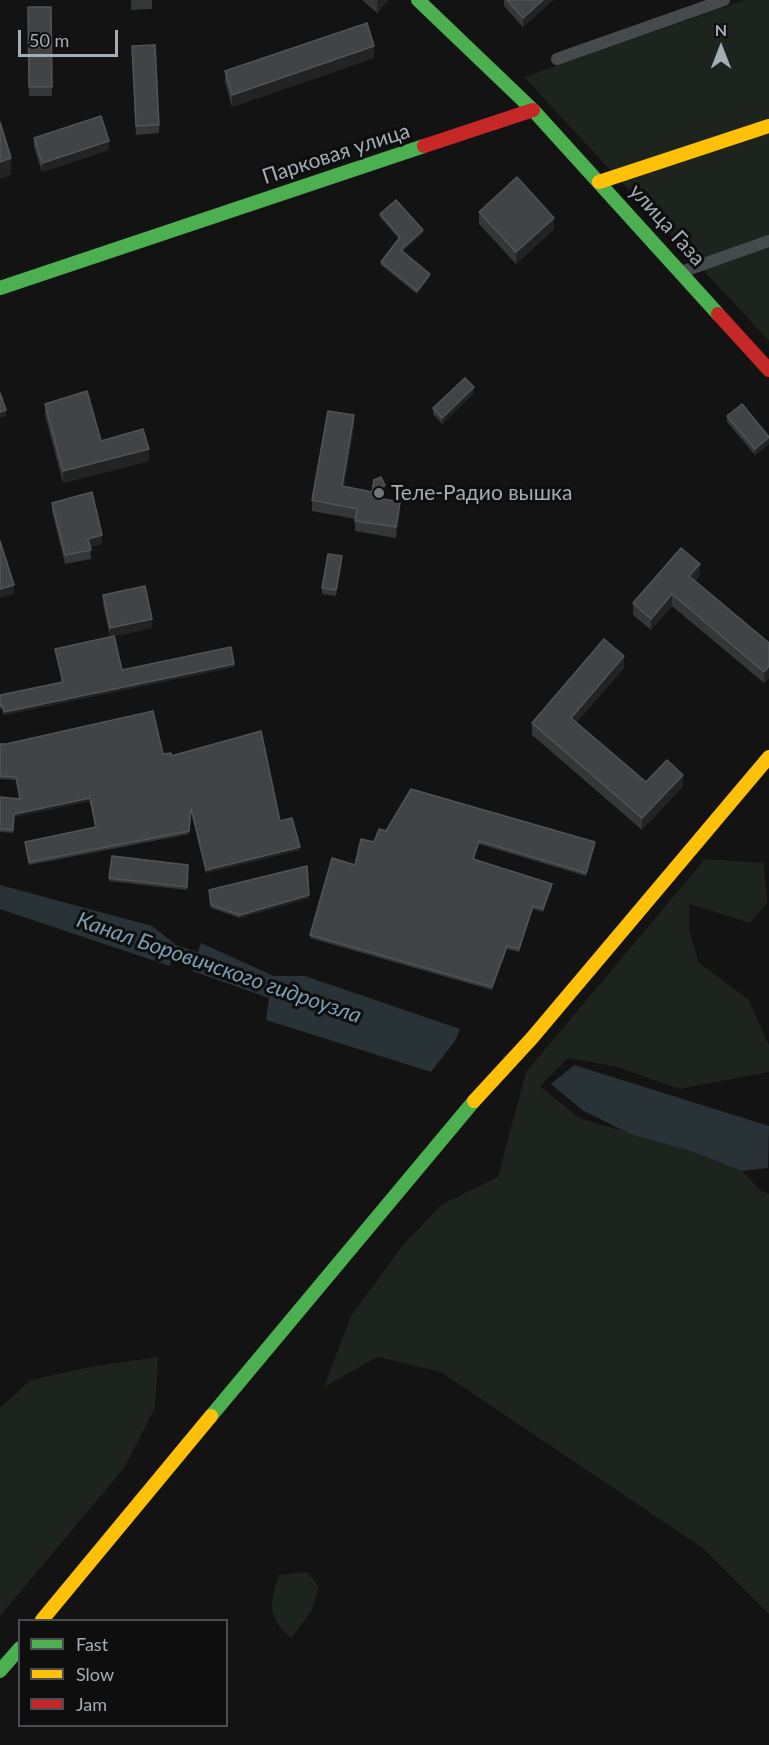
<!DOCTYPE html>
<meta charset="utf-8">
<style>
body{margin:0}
#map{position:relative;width:769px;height:1745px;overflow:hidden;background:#131313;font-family:Lato,sans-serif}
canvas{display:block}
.legend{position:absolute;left:18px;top:1619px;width:210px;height:108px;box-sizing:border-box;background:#0e0e0f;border:2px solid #4a4d51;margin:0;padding:8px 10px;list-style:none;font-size:18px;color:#a4acb5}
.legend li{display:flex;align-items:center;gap:12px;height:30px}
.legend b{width:30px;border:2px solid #4a4d51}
.north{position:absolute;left:691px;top:18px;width:60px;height:60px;-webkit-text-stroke:4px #0e0e0f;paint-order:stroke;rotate:0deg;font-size:16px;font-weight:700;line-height:24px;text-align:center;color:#a4acb5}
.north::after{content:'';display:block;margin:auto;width:21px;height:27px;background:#a4acb5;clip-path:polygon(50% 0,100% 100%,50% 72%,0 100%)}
.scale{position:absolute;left:18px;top:30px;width:100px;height:27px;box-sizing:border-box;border:3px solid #a4acb5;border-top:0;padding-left:8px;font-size:18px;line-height:21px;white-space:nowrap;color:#a4acb5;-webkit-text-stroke:4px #0e0e0f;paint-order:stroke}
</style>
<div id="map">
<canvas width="769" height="1745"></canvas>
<ul class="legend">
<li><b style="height:8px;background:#4caf50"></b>Fast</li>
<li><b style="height:8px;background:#ffc107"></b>Slow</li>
<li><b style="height:8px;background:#c62828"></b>Jam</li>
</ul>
<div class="north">N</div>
<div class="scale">50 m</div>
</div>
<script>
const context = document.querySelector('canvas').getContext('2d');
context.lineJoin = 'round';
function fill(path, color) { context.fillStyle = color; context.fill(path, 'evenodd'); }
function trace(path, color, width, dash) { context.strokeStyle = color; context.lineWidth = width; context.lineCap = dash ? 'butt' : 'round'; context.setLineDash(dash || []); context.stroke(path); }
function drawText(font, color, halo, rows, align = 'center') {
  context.font = font + ' Lato,sans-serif'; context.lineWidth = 6; context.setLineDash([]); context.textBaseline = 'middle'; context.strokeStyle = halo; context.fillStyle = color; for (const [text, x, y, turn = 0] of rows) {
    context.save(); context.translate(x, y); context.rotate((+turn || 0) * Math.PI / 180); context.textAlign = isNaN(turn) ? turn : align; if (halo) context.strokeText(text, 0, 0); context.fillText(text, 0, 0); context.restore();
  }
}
const green = new Path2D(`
 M745 0H769V341L524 77Z
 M705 859 764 863 767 903 750 923 689 904V930L699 963 748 999 769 1045V1072L679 1089 618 1067 568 1058 540 1086 579 1118 691 1151 742 1171 760 1190 769 1194V1614L704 1549 441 1372 377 1357 324 1387 351 1316 403 1245 442 1204 498 1177 526 1072Z
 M158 1357 155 1408 124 1468 0 1616V1408L31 1380 90 1367Z
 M307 1572 319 1587 311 1612 291 1638C267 1617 269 1604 279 1575Z`);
const water = new Path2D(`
 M0 885 152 926 175 944 170 966 0 909Z
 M201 943 274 976H305L460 1029 455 1041 431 1072 266 1020 269 998 192 971Z
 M574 1065 769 1126 768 1168 742 1171 691 1151 630 1134 582 1110 551 1084Z`);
const canal = new Path2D(`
 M158 946 213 965`);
const street = new Path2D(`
 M557 59 724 0
 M681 272 769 241`);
const fast = new Path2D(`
 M418 0 533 110 718 314
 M0 288 424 146
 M211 1416 474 1101
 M0 1671 20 1648`);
const slow = new Path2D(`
 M599 182 769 126
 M474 1101 532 1038 769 757
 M42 1620 211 1416`);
const jam = new Path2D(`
 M424 146 533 110
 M718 314 769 370`);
const wall = new Path2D(`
 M131 0H152V9L131 10Z
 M362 0H388L377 13Z
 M504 0H553L523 27 504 6Z
 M28 7H51L52 96H29Z
 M132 55 159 125V133L136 135Z
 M374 58 232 107 225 82V71Z
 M34 138 109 150 42 172 34 147Z
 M479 212 554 229 516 264 479 224Z
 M380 214 423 233 402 251 430 277 417 294 381 265V262L399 239 380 217Z
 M474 393 442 424 433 414V408Z
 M45 404 101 441 149 461 63 483 45 415Z
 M727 416 769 437V444L755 455 727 422Z
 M354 426 344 486 385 496 382 499 400 512 396 538 355 531V519L312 511V500Z
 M52 503 102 544 90 547 91 559 65 564 52 511Z
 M342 562 336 596 322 594V588Z
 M700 575 695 581 769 643V678L764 683 672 606 651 630 633 615V603Z
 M103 595 152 628 115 636 122 670 234 667 4 715 2 708 0 709V695L62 682 55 649 110 637 103 604Z
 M624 668 576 723 646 782 683 786 642 830 532 735V723Z
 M0 744 163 754 171 756 280 821 300 850 206 873 191 811 189 834 29 865 25 842 95 827 90 801 14 817 13 833 0 832V797L20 799 16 780 0 779Z
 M386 831 595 845 586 876 479 844 474 859 552 887 543 912 533 909 519 952 507 949 492 990 310 938V935L355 865 374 842Z
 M188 865 187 890 109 881V878Z
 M209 890 309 898 240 918 211 908Z`);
const shadedWall = new Path2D(`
 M377 0H388L377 13Z
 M543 0H553L523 27V18Z
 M374 46V58L232 107V95Z
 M109 141V150L42 172V163Z
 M11 158V175L0 179V162Z
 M554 218V229L516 264V252Z
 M423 230V233L401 253V250Z
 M430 274V277L417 294V291Z
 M474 387V393L442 424V418Z
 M6 410V416L0 418V412Z
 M354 415V426L342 497V486Z
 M769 438V444L755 455V449Z
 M149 449V461L63 483V471Z
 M385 485V496L372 508V497Z
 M400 502V512L396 538V527Z
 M102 535V544L88 547V539Z
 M342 556V562L336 596V590Z
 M700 564V575L689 587V576Z
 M14 585V594L0 598V589Z
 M672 594V606L651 630V619Z
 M152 619V628L110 637V628Z
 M624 656V668L571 729V718Z
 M234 664V667L4 715V712Z
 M769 666V678L764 683V672Z
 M683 775V786L642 830V818Z
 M90 798V801L14 817 13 833 14 814Z
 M595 842V845L586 876V873Z
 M300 847V850L206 873V870Z
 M552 884V887L543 912V909Z
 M309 895V898L240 918V915Z
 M533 906V909L519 952V949Z
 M507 946V949L492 990V987Z`);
const building = new Path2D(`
 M507 0H543L523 18Z
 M28 7H51L52 87H29Z
 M367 23 374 46 232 95 225 71Z
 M155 45 159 125 136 126 132 46Z
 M101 116 109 141 42 163 34 138Z
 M0 122 11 158 0 162Z
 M517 177 554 218 516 252 479 212Z
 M396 200 423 230 401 250 430 274 417 291 381 262 400 237 380 214Z
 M465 378 474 387 442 418 433 408Z
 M87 391 101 441 143 429 149 449 63 471 45 404Z
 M0 393 6 410 0 412Z
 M742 404 769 437 755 449 727 416Z
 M328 411 354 415 342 486 372 492 374 480 381 477 385 485 372 497 400 502 396 527 355 521 357 509 312 500Z
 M92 492 102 535 88 539 91 550 65 555 52 503Z
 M0 541 14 585 0 589Z
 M681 548 700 564 689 576 769 643V666L764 672 672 594 651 619 633 603Z
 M328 554 342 556 336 590 322 588Z
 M145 586 152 619 110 628 103 595Z
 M114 636 122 670 231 647 234 664 4 712 2 704 0 706V695L63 682 55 649Z
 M604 639 624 656 571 718 646 782 667 760 683 775 642 818 532 723Z
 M153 711 163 754 171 753V756L261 731 280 821 292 818 300 847 206 870 191 808 189 831 29 862 25 842 96 827 90 798 14 814 13 830 0 829V797L20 799 16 777 0 776V744H6Z
 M411 789 595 842 586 873 479 841 473 859 552 884 543 909 533 906 519 949 507 946 492 987 310 935 332 858 355 865 361 839 374 842 379 829 386 831Z
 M112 856 188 865 187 887 109 878Z
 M307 866 309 895 240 915 211 905 209 890Z`);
const markers = [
 [379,493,6,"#71767c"]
];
const streetNames = [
 ["Парковая улица",336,154,-18],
 ["улица Газа",667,225,48]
];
const poiNames = [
 ["Теле-Радио вышка",391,493]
];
const waterNames = [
 ["Канал Боровичского гидроузла",219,968,19]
];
fill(green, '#1d241d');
fill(water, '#293236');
trace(canal, '#293236', 14);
trace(street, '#474a4c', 12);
trace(fast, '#4caf50', 14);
trace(slow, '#ffc107', 14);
trace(jam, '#c62828', 14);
fill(wall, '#353737');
fill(shadedWall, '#232323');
fill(building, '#414345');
trace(building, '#515456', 1.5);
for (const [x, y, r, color] of markers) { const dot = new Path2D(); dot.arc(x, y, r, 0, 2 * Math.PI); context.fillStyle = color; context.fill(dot); trace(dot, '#0e0e0f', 2); }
drawText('21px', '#a4acb5', '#0e0e0f', streetNames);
drawText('21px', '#a4acb5', '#0e0e0f', poiNames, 'left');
drawText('italic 22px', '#7a9fb1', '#0e0e0f', waterNames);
</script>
